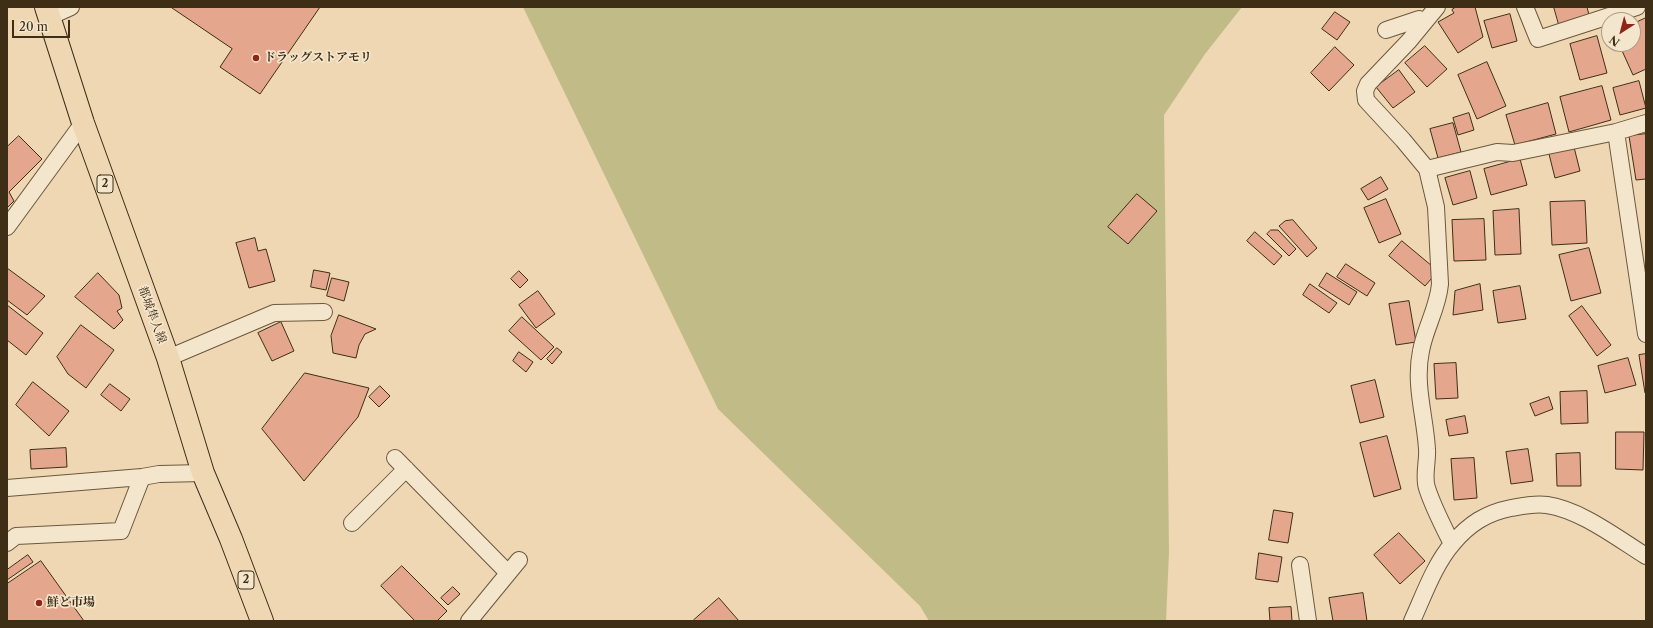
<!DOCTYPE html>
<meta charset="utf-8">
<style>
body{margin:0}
#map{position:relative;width:1653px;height:628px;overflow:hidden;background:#eed7b2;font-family:"Libre Caslon Text",serif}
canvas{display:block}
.frame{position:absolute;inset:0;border:8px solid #3f2e16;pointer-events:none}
.north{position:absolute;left:1601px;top:12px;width:40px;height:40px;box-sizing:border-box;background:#f4e5cd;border:1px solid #ac9c84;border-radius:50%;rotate:216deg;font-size:11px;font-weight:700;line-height:16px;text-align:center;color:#3f2e16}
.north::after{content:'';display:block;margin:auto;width:14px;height:18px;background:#8f2418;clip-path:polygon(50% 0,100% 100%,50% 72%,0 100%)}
.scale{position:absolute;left:12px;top:20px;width:58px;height:18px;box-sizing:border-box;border:2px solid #3f2e16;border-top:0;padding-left:5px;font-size:12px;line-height:14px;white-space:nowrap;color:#3f2e16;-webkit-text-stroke:3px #f4e5cd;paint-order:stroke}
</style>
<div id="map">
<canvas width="1653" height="628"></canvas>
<div class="frame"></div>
<div class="north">N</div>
<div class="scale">20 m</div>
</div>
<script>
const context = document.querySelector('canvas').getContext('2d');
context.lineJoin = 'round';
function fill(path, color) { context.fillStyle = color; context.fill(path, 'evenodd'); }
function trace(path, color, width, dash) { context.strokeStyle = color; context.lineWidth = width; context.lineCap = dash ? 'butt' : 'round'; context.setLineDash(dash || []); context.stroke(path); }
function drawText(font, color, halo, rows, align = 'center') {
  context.font = font + ' "Libre Caslon Text","Noto Serif JP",serif'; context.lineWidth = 3.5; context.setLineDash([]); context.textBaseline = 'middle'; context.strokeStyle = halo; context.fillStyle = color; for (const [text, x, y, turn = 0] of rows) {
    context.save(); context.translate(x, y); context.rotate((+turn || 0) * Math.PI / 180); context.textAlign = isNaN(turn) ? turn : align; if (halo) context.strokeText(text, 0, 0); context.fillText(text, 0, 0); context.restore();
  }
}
const green = new Path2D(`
 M523 7H1242L1205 54 1164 115 1169 552 1166 621H929L920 606 718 409Z`);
const building = new Path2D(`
 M171 7H320L260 94 220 67 232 49Z
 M1456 7H1475L1483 37 1458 53 1438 22 1454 13 1452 10Z
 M1554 7H1587L1590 19 1560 28Z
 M1335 12 1350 22 1337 40 1322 29Z
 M1510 14 1517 41 1492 48 1484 21Z
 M1646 18V69L1633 75 1619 44H1633V24Z
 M1597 36 1607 73 1580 80 1570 44Z
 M1425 46 1447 69 1427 87 1405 63Z
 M1335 47 1354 65 1329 91 1311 73Z
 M1487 62 1506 106 1477 119 1458 75Z
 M1399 70 1415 92 1393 108 1376 87Z
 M1639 81 1646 108 1620 115 1613 88Z
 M1602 86 1611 120 1569 132 1560 97Z
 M1548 103 1556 134 1515 145 1506 115Z
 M1469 113 1474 130 1458 135 1453 118Z
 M1453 123 1461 152 1438 158 1430 129Z
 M1646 134V179L1636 180 1629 136Z
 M19 136 42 159 9 192 14 201 7 208V147Z
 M1574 147 1580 171 1555 178 1549 154Z
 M1520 159 1527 185 1491 195 1484 169Z
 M1470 171 1477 198 1453 205 1445 178Z
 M1381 177 1388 189 1368 200 1361 189Z
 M1137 194 1157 211 1128 244 1108 227Z
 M1386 199 1401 234 1379 243 1364 208Z
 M1585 201 1587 243 1552 245 1550 202Z
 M1519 209 1521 254 1495 255 1493 211Z
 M1484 219 1486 260 1454 261 1452 220Z
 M1293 220 1317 248 1307 257 1279 226 1285 221Z
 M1271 230H1278L1296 249 1289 256 1267 234Z
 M1255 232 1282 256 1274 265 1247 241Z
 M255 238 258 251 266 249 275 281 249 288 236 243Z
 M1402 241 1438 271 1425 286 1389 256Z
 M1589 248 1601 293 1571 301 1559 255Z
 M1346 264 1375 283 1367 296 1337 277Z
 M7 268 45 296 27 315 7 300Z
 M314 270 330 273 326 290 311 287Z
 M519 271 528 280 520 288 511 279Z
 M98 273 119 295 122 308 117 311 123 320 114 329 75 297Z
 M1327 273 1357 292 1349 305 1319 286Z
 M332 278 349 282 344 301 327 296Z
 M1310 284 1337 303 1329 313 1303 295Z
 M1480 284 1483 310 1453 315 1455 291Z
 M1520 286 1526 319 1498 323 1493 291Z
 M538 291 555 314 536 328 519 305Z
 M1409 301 1416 342 1396 345 1389 304Z
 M7 305 43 333 26 355 7 340Z
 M1582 306 1611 345 1597 356 1569 316Z
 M339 315 376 329 365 334 359 345 356 358 333 353 331 336Z
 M522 317 554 347 541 360 509 331Z
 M281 322 294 351 272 361 258 333Z
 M81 325 114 350 86 388 68 374 57 357Z
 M557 348 562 352 552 364 547 359Z
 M519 352 533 362 526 372 513 361Z
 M1646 354V393H1645L1639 355Z
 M1628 358 1636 385 1605 393 1598 366Z
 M1456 363 1458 398 1436 399 1434 364Z
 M305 373 369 388 358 417 304 481 262 429Z
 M1375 380 1384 417 1360 423 1351 386Z
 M33 382 69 411 49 436 16 405Z
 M110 384 130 399 121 411 101 395Z
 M380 386 390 396 379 407 369 397Z
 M1587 391 1588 423 1561 424 1560 392Z
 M1549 397 1553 409 1535 416 1530 404Z
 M1465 416 1468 433 1449 436 1446 420Z
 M1616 432H1644L1643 470 1616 469Z
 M1387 436 1401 489 1374 497 1360 443Z
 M66 448 67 467 31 469 30 450Z
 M1528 449 1533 481 1511 484 1506 452Z
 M1580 453 1581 486H1557L1556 454Z
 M1474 458 1477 498 1454 500 1451 459Z
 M1274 510 1293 513 1288 543 1269 540Z
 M1399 533 1425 561 1400 584 1374 555Z
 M1259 553 1282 557 1278 582 1256 579Z
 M28 555 33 562 7 580V570Z
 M41 561 84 621H7V584Z
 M402 566 447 611 437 621H415L381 586Z
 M453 587 460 594 448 605 441 598Z
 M1363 593 1367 621H1333L1329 598Z
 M719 598 739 621H695L694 620Z
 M1291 607 1292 621H1270L1269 608Z`);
const minor = new Path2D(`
 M1437 7 1409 41 1368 84 1365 91 1366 100 1403 140 1427 169 1436 207 1440 284C1438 308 1425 328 1421 351 1414 384 1425 416 1427 449 1428 461 1423 477 1427 488 1433 507 1443 526 1452 544
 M1525 7 1538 39 1637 7
 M49 17 71 7
 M1386 30 1419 19
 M1646 123 1616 132 1646 334
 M1427 169 1497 152 1513 153 1616 132
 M7 227 83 123
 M168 358 274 313 324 312
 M395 458 508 573
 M7 488 142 477 159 474 203 473
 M352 523 406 469
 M7 543 16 536 121 531 142 477
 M1300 565 1308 621
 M469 621 519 560
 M1412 621C1424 595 1434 565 1453 543 1469 524 1486 513 1511 508 1522 506 1535 503 1547 505 1581 510 1617 538 1646 556`);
const primary = new Path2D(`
 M46 7 83 123 168 358 203 473 231 539 262 621`);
const markers = [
 [256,58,4,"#8f2418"],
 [39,603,4,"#8f2418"]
];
const shields = [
 [105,184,16],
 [246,580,16]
];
const shieldNames = [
 ["2",105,184],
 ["2",246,580]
];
const poiNames = [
 ["ドラッグストアモリ",264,58],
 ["鮮ど市場",47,603]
];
const streetNames = [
 ["都城隼人線",152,315,70]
];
fill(green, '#c1bc87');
fill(building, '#e4a68d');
trace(building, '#3f2e16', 1);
trace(minor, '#6b583d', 18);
trace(primary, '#3f2e16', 24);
trace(minor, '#f4e5cd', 16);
trace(primary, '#eed7b2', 22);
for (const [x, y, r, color] of markers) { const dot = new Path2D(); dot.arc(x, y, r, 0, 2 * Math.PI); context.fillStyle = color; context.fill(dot); trace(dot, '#f4e5cd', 1.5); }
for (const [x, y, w] of shields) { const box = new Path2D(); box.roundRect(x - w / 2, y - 9, w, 18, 3); context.fillStyle = '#f4e5cd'; context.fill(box); trace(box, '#3f2e16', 1); }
drawText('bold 11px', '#3f2e16', null, shieldNames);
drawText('bold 12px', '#3f2e16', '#f4e5cd', poiNames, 'left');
drawText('12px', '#3f2e16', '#f4e5cd', streetNames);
</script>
